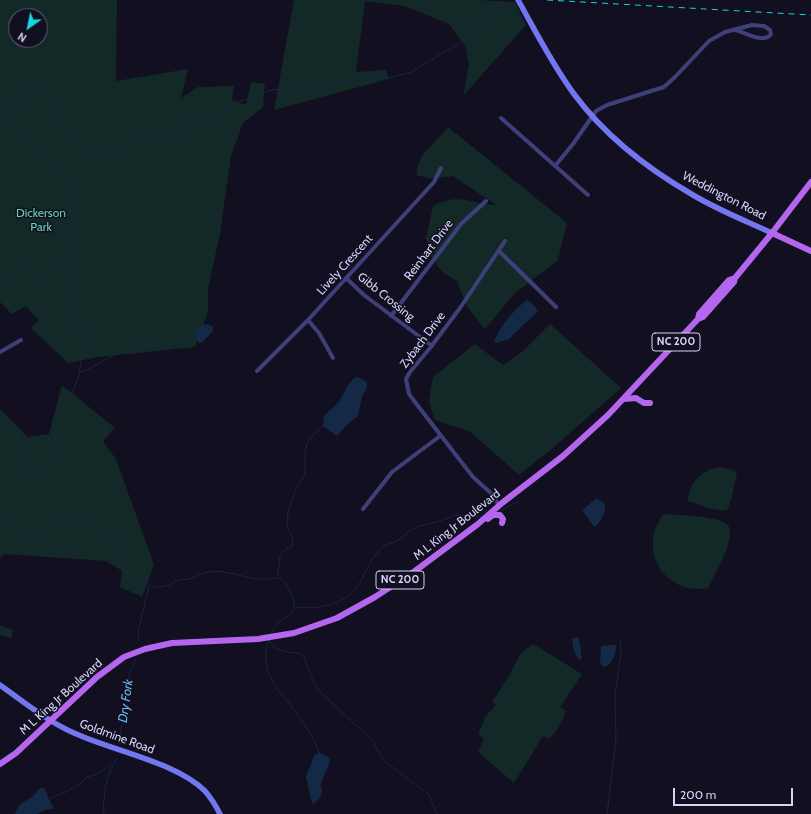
<!DOCTYPE html>
<style>
body{margin:0}
#map{position:relative;width:811px;height:814px;overflow:hidden;background:#110f20;font-family:Cabin,sans-serif}
canvas{display:block}
.north{position:absolute;left:8px;top:8px;width:40px;height:40px;box-sizing:border-box;background:#110f20;border:1px solid #605d77;border-radius:50%;rotate:213deg;font-size:11px;font-weight:700;line-height:16px;text-align:center;color:#d6d3fa}
.north::after{content:'';display:block;margin:auto;width:14px;height:18px;background:#18d6e1;clip-path:polygon(50% 0,100% 100%,50% 72%,0 100%)}
.scale{position:absolute;left:673px;top:788px;width:120px;height:18px;box-sizing:border-box;border:2px solid #d6d3fa;border-top:0;padding-left:5px;font-size:12px;line-height:14px;white-space:nowrap;color:#d6d3fa;-webkit-text-stroke:3px #110f20;paint-order:stroke}
</style>
<div id="map">
<canvas width="811" height="814"></canvas>
<div class="north">N</div>
<div class="scale">200 m</div>
</div>
<script>
const context = document.querySelector('canvas').getContext('2d');
context.lineJoin = 'round';
function fill(path, color) { context.fillStyle = color; context.fill(path, 'evenodd'); }
function trace(path, color, width, dash) { context.strokeStyle = color; context.lineWidth = width; context.lineCap = dash ? 'butt' : 'round'; context.setLineDash(dash || []); context.stroke(path); }
function drawText(font, color, halo, rows, align = 'center') {
  context.font = font + ' Cabin,sans-serif'; context.lineWidth = 3; context.setLineDash([]); context.textBaseline = 'middle'; context.strokeStyle = halo; context.fillStyle = color; for (const [text, x, y, turn = 0] of rows) {
    context.save(); context.translate(x, y); context.rotate((+turn || 0) * Math.PI / 180); context.textAlign = isNaN(turn) ? turn : align; if (halo) context.strokeText(text, 0, 0); context.fillText(text, 0, 0); context.restore();
  }
}
const green = new Path2D(`
 M0 0H117L116 81 188 69 181 98 198 87 234 86 232 100 246 105 251 82 265 84 263 107 243 123 231 156 220 234 208 288V312L195 347 98 357 68 363 31 328 38 320 26 306 12 314 0 302ZM16 16H40V40H16Z
 M294 0H479L515 2 526 25 463 96 469 65 465 45 449 24 404 6 365 1 356 72 386 70 389 79 274 110Z
 M448 127 567 223 558 260 515 293 485 329 467 307 457 281 442 272 430 255 426 238 433 206C461 192 469 204 496 205L453 176 431 179 416 175 418 166 422 156Z
 M550 324 621 388 554 447 519 475 469 431 443 423 434 419 429 401 433 377 475 344 503 365 522 352Z
 M62 385 115 428 103 441 116 459 154 565 142 597 120 587 122 571 106 561 5 554 0 558V409L28 437 49 434Z
 M720 467 733 470 737 473 732 496 728 509C720 514 698 504 688 501 689 482 701 470 720 467Z
 M664 514C676 515 721 516 728 525 737 537 714 576 708 588 664 596 636 548 664 514Z
 M0 625 13 630 11 638 0 635Z
 M533 644 582 674 560 707 566 711C563 721 556 733 548 739L543 736 514 783 478 752 484 739 478 734 486 716 496 705 492 702 510 674 521 653Z`);
const water = new Path2D(`
 M527 300 532 303 538 311 509 339 496 343 494 342C501 325 512 311 527 300Z
 M208 324 213 327V331L203 342 200 343 198 342 196 337V329L202 325Z
 M355 377H358L367 382V388L362 396 358 416 349 423 337 436 323 426 324 416 339 402 348 385Z
 M597 498 605 504C605 514 602 521 594 527L582 510Z
 M572 638H579L582 659 579 660C574 654 573 646 572 638Z
 M611 645H616C616 653 613 666 603 667L600 663 601 646Z
 M319 753 327 756 330 758C329 768 324 775 321 783 320 787 321 785 322 790 322 796 318 800 314 804L312 803 306 777 307 773 311 765 314 755Z
 M40 788H44L54 809H48L36 814H15L20 804 32 797Z`);
const stream = new Path2D(`
 M0 106C6 114 12 123 19 130 43 153 74 174 74 211 74 220 72 230 71 239 69 256 68 274 70 291L73 292C80 320 87 358 75 386 70 399 60 411 56 424 53 432 56 440 56 448 55 463 36 471 24 473L20 465 16 426 14 424 8 422 0 430
 M4 111C24 108 16 96 29 86H39L48 93 66 135 73 143 87 152 97 154H104L119 150 133 140 139 138 159 141 166 140 177 135 191 123 205 119 211 114H215L235 103 272 90 306 87 334 81 369 78H390L411 72 458 44 470 34 489 14 494 4
 M0 273H7L15 270 41 273 56 267 69 269
 M80 372H83L116 354 139 347 149 346 162 347 196 337
 M498 512 519 501
 M0 523C9 524 10 527 17 531 20 532 24 532 26 533 34 537 36 544 46 539L48 527C58 518 80 517 92 521 96 523 97 528 101 530L117 531C120 535 118 540 118 545 119 556 122 569 130 576 134 579 138 578 142 579 149 582 149 588 160 587 167 587 171 583 177 581 181 579 185 580 189 579 196 578 201 573 209 572 225 569 243 578 260 579 266 580 276 577 281 579 287 581 296 602 294 608 293 615 284 617 279 622 275 625 273 630 271 634
 M277 577C282 562 274 554 292 546L293 539 287 527 288 513 295 491 305 474V453L307 443 312 436 324 425
 M296 607C318 610 346 605 359 584 366 572 372 555 384 546 387 544 391 544 395 542 403 539 407 531 415 528 420 525 427 525 433 523 440 521 448 518 456 515H461L482 517
 M269 639C261 660 268 677 281 694 284 697 287 700 289 703 300 719 314 735 319 754
 M269 640 275 648 283 651 300 654 304 657 312 678 319 691 373 741 383 760 429 795 437 814
 M139 641 138 632 149 586
 M119 743 130 671 136 660
 M50 798 68 791 81 783 87 777 97 774 112 764
 M104 814C102 799 107 770 117 759
 M607 814 616 739 615 695 621 653 620 639`);
const street = new Path2D(`
 M501 118 588 195
 M555 166 573 144 596 111 607 105 664 87 675 77 709 41 725 32 752 25 764 26 770 30 771 34C764 44 745 33 736 30
 M499 251 556 307
 M346 278 364 295 432 346
 M391 316 461 224 486 201
 M308 320 319 333 333 358
 M0 352 21 340
 M257 371 308 320 434 182 441 168
 M499 506 493 495 473 477 418 406 409 394 406 379 410 372 430 348 460 308 505 241
 M363 509 392 472 440 436`);
const secondary = new Path2D(`
 M518 0C536 32 552 64 574 94 605 136 648 169 693 195 718 210 746 221 772 233
 M0 685C24 702 47 721 74 733 113 751 176 762 205 791 211 798 216 806 220 814`);
const primary = new Path2D(`
 M772 233 811 251
 M698 319 699 314 729 280 735 278
 M624 399 636 398 644 403H650
 M488 519 493 515H500L503 519 502 523
 M0 764 16 753 97 677 124 657 145 649 172 643 258 639 294 633 337 618 375 597 415 571 478 524 502 503 563 456 608 415 698 319 703 317 734 282 735 278 772 233 811 182`);
const rail = new Path2D(`
 M547 0 811 15`);
const shields = [
 [676,342,48],
 [400,580,48]
];
const shieldNames = [
 ["NC 200",676,342],
 ["NC 200",400,580]
];
const streetNames = [
 ["Weddington Road",724,196,27],
 ["Reinhart Drive",429,250,-53],
 ["Lively Crescent",345,265,-48],
 ["Gibb Crossing",386,297,39],
 ["Zybach Drive",423,340,-53],
 ["M L King Jr Boulevard",457,525,-38],
 ["M L King Jr Boulevard",61,697,-42],
 ["Goldmine Road",117,737,20]
];
const parkNames = [
 ["Dickerson",41,213],
 ["Park",41,227]
];
const waterNames = [
 ["Dry Fork",126,701,-82]
];
fill(green, '#132927');
fill(water, '#142945');
trace(stream, '#142945', 1);
trace(street, '#3f407a', 4);
trace(secondary, '#7476f0', 5.5);
trace(primary, '#b566ee', 6);
trace(rail, '#18d6e1', 1, [6, 5]);
for (const [x, y, w] of shields) { const box = new Path2D(); box.roundRect(x - w / 2, y - 9, w, 18, 3); context.fillStyle = '#110f20'; context.fill(box); trace(box, '#d6d3fa', 1); }
drawText('bold 11px', '#d6d3fa', null, shieldNames);
drawText('12px', '#d6d3fa', '#110f20', streetNames);
drawText('12px', '#67d2b3', '#110f20', parkNames);
drawText('italic 13px', '#6cb8ef', '#110f20', waterNames);
</script>
